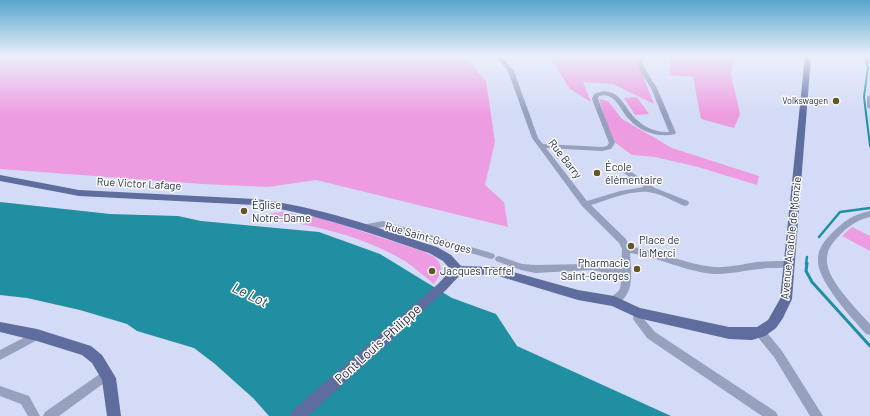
<!DOCTYPE html>
<meta charset="utf-8">
<style>
body{margin:0}
canvas{display:block;background:#d3dbf6}
</style>
<canvas width="870" height="416"></canvas>
<script>
const context = document.querySelector('canvas').getContext('2d');
context.lineJoin = 'round';
function fill(path, color) { context.fillStyle = color; context.fill(path, 'evenodd'); }
function trace(path, color, width, dash) { context.strokeStyle = color; context.lineWidth = width; context.lineCap = dash ? 'butt' : 'round'; context.setLineDash(dash || []); context.stroke(path); }
function drawText(font, color, halo, rows, align = 'center') {
  context.font = font + ' Barlow,sans-serif'; context.lineWidth = 3; context.setLineDash([]); context.textBaseline = 'middle'; context.strokeStyle = halo; context.fillStyle = color; for (const [text, x, y, turn = 0] of rows) {
    context.save(); context.translate(x, y); context.rotate((+turn || 0) * Math.PI / 180); context.textAlign = isNaN(turn) ? turn : align; if (halo) context.strokeText(text, 0, 0); context.fillText(text, 0, 0); context.restore();
  }
}
const green = new Path2D(`
 M0 56H464L486 81 495 142 485 185 504 202 508 227 316 180 268 187 202 184 0 169Z
 M556 56H635L654 104 613 84 583 82 591 102 570 89 551 59Z
 M671 56H734L731 74 740 114 734 128 701 119 693 77 670 75Z
 M637 97 649 114 635 115 624 98Z
 M599 99 608 101 622 119 672 148 759 176 757 185 698 167 655 157 632 155 613 141Z
 M282 212 321 218 422 251C434 256 442 260 441 273L434 284C424 276 415 268 405 261 362 236 311 223 262 219L268 214Z
 M852 227 870 236V251L842 236Z`);
const water = new Path2D(`
 M0 202 110 214 178 216 201 221 319 232 380 254 452 298 496 314 517 346 671 416H269L254 399 215 364 194 348 137 331 127 324 80 310 27 298 0 295Z`);
const streamFar2 = new Path2D(`
 M864 56 868 67 864 97 870 146`);
const streamFar1 = new Path2D(`
 M819 237 840 212 870 208
 M806 264 807 257`);
const stream = new Path2D(`
 M807 263 806 271 812 282 870 346`);
const minor = new Path2D(`
 M495 56H501L514 71 538 138 543 144 602 147 607 146 609 143 592 99 594 94C599 92 604 90 609 92 619 94 624 104 629 111 638 124 653 133 669 132L651 88 639 69 634 56H640L645 69 657 88 676 133 675 134C659 138 640 132 629 119 620 110 615 91 599 96L598 99 615 143 611 149 602 151 546 148 587 201 620 191 644 187 618 169 617 167 618 165H621L655 188 688 201 689 203 688 205 685 206C674 202 664 195 653 193 635 188 608 200 591 205L626 239 629 246C658 251 685 264 714 267 728 268 743 264 757 262 767 261 778 261 788 261L791 262 792 264 791 266C782 269 770 267 760 269 746 270 732 274 717 274 687 273 660 257 630 253 631 271 636 297 614 305L611 304 609 301C617 288 621 297 621 276L592 270 535 273 521 270 496 261 495 259 496 257 499 256 522 264 535 265 592 264 621 269 622 249 619 243 582 206 532 138 508 71Z
 M865 56H870V65L867 63Z
 M870 95V109L867 107V97Z
 M870 211V217C857 220 848 226 839 236 833 242 828 248 827 257 824 278 857 309 870 324V335L866 334C852 318 818 282 818 261 817 250 824 241 831 234 844 221 852 215 870 211Z
 M383 221 491 253 494 254 495 256 494 258 491 259 383 227 372 229 367 232 364 231 363 229 367 224Z
 M638 309 641 310 643 318 655 332 776 412 778 416H762L647 338 633 319 635 310Z
 M760 328 764 329 782 351 823 416H810L774 357 756 335 755 332 756 329Z
 M37 331 41 332 42 335 41 338 0 360V350Z
 M107 369 111 370 112 374 111 378 59 416H43L45 412Z
 M0 386 29 396 40 416H28L21 404 0 396Z`);
const major = new Path2D(`
 M805 56H811L792 299 783 318 776 328 765 336 752 340 729 339 638 318 612 306 578 300 495 275 461 274 446 290 308 416H290L292 411 438 284 451 270 443 261 429 253C372 234 315 213 255 205L79 196 0 181V175L79 190 255 199C318 206 377 228 437 247L451 255 461 266 495 267 578 290 614 296 640 308 729 327H757L768 320 780 299Z
 M0 322 37 329 91 346 102 355 116 378 121 416H107L102 380 92 363 82 355 37 341 0 332Z`);
const markers = [
 [836,101,4,"#645522"],
 [597,173,4,"#645522"],
 [244,211,4,"#645522"],
 [631,246,4,"#645522"],
 [637,269,4,"#645522"],
 [432,271,4,"#645522"]
];
const farPoinames = [
 ["Volkswagen",828,101]
];
const streetNames = [
 ["Rue Barry",565,159,52],
 ["Rue Victor Lafage",139,184,3],
 ["Rue Saint-Georges",428,238,16],
 ["Avenue Anatole de Monzie",791,238,-84]
];
const poiNames = [
 ["École",605,167],
 ["élémentaire",605,180],
 ["Église",252,205],
 ["Notre-Dame",252,218],
 ["Place de",639,240],
 ["la Merci",639,253],
 ["Pharmacie",629,263,"right"],
 ["Saint-Georges",629,276,"right"],
 ["Jacques Treffel",440,271]
];
const nearStreetnames = [
 ["Pont Louis-Philippe",378,344,-42]
];
const nearWaternames = [
 ["Le Lot",250,295,26]
];
fill(green, '#ee9ce1');
fill(water, '#208fa2');
trace(streamFar2, '#208fa2', 2);
trace(streamFar1, '#208fa2', 2.5);
trace(stream, '#208fa2', 3);
fill(minor, '#97a0bc');
fill(major, '#5f6c9e');
const sky = context.createLinearGradient(0, 0, 0, 114);
sky.addColorStop(0, '#58a5cc');
sky.addColorStop(0.49, '#ebeffb');
sky.addColorStop(1, '#ebeffb00');
context.fillStyle = sky;
context.fillRect(0, 0, 870, 114);
for (const [x, y, r, color] of markers) { const dot = new Path2D(); dot.arc(x, y, r, 0, 2 * Math.PI); context.fillStyle = color; context.fill(dot); trace(dot, '#fdfdfd', 1.5); }
drawText('9px', '#1f253e', '#fdfdfd', farPoinames, 'right');
drawText('11px', '#1f253e', '#fdfdfd', streetNames);
drawText('11px', '#1f253e', '#fdfdfd', poiNames, 'left');
drawText('13px', '#1f253e', '#fdfdfd', nearStreetnames);
drawText('italic 14px', '#28474d', '#fdfdfd', nearWaternames);
</script>
